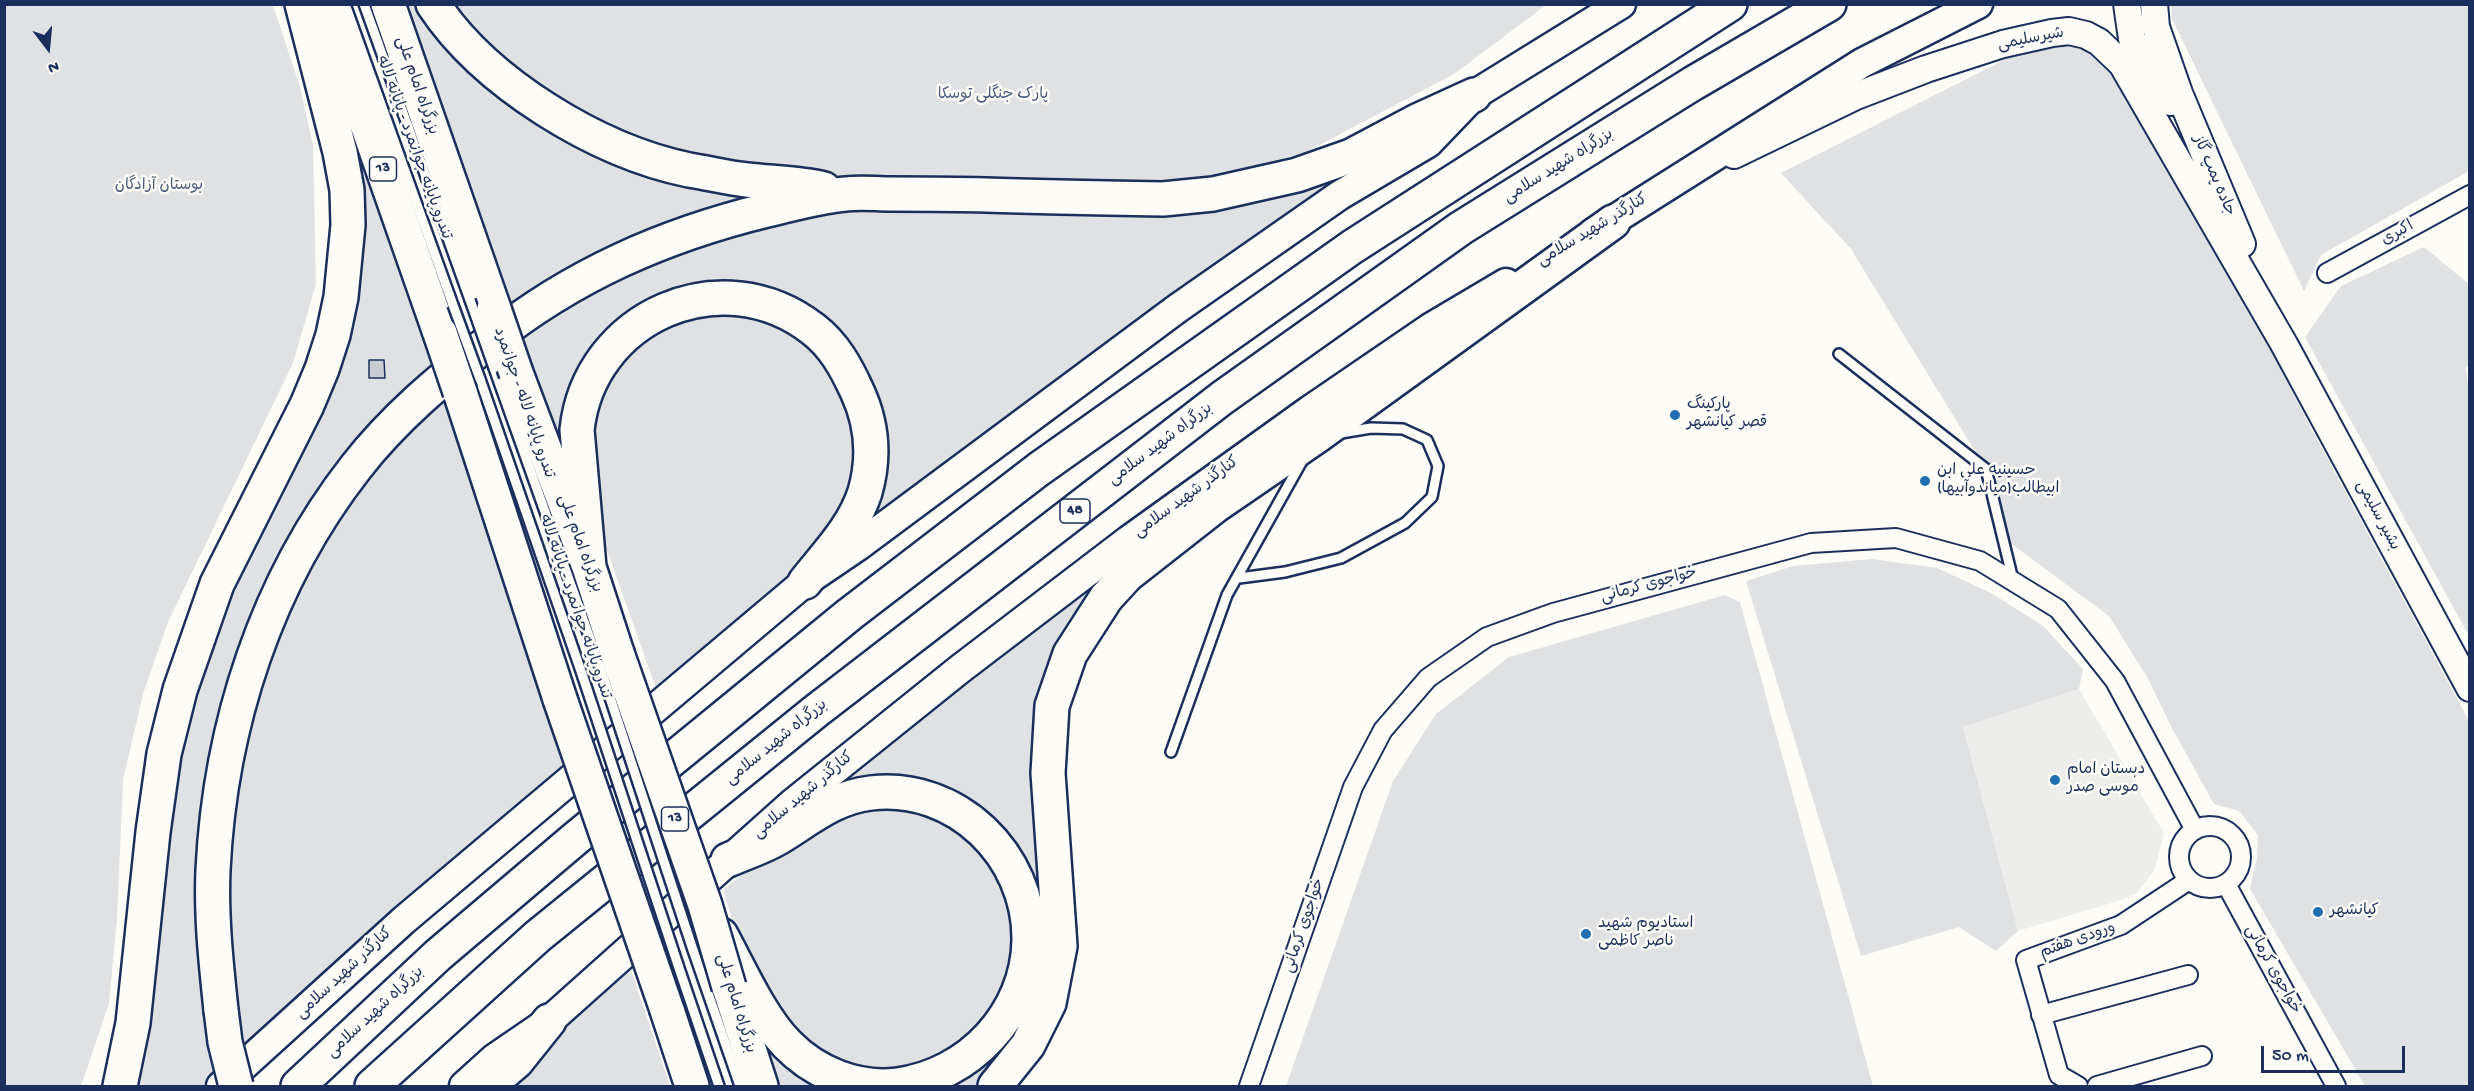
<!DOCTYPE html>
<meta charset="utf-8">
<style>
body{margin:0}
#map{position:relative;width:2474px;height:1091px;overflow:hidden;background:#fdfcf7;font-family:"Gochi Hand",sans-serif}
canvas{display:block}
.frame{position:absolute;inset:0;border:6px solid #1b2f5e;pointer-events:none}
.north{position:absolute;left:18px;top:18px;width:60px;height:60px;-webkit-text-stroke:4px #fdfcf7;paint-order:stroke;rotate:164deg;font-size:16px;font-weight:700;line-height:24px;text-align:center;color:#1b2f5e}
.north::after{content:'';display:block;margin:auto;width:21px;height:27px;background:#1b2f5e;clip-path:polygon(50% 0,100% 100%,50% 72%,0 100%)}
.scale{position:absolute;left:2261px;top:1046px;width:144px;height:27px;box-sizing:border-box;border:3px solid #1b2f5e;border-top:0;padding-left:8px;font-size:18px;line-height:21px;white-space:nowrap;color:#1b2f5e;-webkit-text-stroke:4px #fdfcf7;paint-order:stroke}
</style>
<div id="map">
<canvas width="2474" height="1091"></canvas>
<div class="frame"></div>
<div class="north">N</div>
<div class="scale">50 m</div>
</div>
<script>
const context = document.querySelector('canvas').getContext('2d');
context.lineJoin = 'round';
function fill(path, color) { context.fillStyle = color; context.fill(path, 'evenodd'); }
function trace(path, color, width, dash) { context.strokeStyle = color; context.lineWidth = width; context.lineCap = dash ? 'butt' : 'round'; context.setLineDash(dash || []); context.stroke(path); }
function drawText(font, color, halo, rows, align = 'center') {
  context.font = font + ' "Gochi Hand","Playpen Sans Arabic",sans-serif'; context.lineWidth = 5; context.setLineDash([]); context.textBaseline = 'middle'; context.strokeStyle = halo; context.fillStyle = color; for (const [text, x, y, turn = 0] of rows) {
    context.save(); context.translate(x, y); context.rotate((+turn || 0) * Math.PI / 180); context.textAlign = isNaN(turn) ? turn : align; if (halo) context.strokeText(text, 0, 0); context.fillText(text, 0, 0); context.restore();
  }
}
const built = new Path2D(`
 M2079 689 2164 833 2155 869 2137 893 2118 901 2018 931 1963 727Z`);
const green = new Path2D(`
 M5 4 273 5 300 87 313 145 316 284 293 363 168 622 143 694 123 780 117 919 109 1003 81 1086H5Z
 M402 5H427L540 110 773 188 511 312Z
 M440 5H1546L1454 74 1306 152 1223 174 1170 181 998 187 754 175 573 120Z
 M2172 5H2469V171L2321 255 2304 291 2171 17Z
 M316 23 438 370 402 402 230 693 224 1075 212 1086H130L165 825 200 661 348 314Z
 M2069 40 2097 50 2174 162 2310 426 2469 721V1086H2365L2250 889 2257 857 2258 835 2239 811 2214 804 2172 728 2147 677 2109 616 2009 542 1986 469 1851 249 1781 173 2012 56Z
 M1409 141 824 563 875 482 817 320 646 307 566 463 518 331 693 242 850 207 1137 209Z
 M2424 247 2469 284 2470 366 2466 367 2470 400 2469 636 2305 337 2341 286Z
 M737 304 831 357 864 463 826 545 658 694 602 536 585 434 621 344 641 328Z
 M445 391 565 774 240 1061 228 990 227 830 264 656 337 510Z
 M1872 559 1937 568 1991 593 2043 626 2083 669 2079 689 1963 727 2018 931 1996 951 1959 927 1861 956 1746 581 1793 566Z
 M1108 575C1079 616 1053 654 1042 703 1029 762 1042 831 1047 890 1049 926 1051 964 1037 998 1024 1030 1002 1060 981 1086H921C1036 1054 1072 915 990 829 972 810 952 796 926 789 907 784 886 781 867 785 833 792 804 814 775 832 882 741 993 656 1108 575Z
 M1725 595 1740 602 1873 1086H1286L1393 781 1436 714 1509 657Z
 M850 805H930L1007 876 1020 955 974 1043 890 1079 802 1049 737 935 723 890 749 869Z
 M631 970 670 1086H496Z
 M757 1016 842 1086H777L765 1052Z`);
const building = new Path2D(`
 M369 360H384L385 378H369Z`);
const lane = new Path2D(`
 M345 4 453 305
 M364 4 470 300
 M1839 354 1986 469 2013 580
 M494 368 599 664
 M480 379 583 677
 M1239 578 1285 572 1341 558 1405 523 1432 497 1438 466 1427 440 1403 429 1371 428 1341 433
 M1171 752 1227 595 1302 461
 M693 950 740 1086
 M678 965 719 1086`);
const street = new Path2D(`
 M2327 273 2470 195
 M2179 857a31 31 0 1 1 62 0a31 31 0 1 1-62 0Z
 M2226 884 2336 1086
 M2041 1015 2188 975
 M1249 1086 1353 787 1383 730 1428 678 1487 637 1553 613 1811 543 1896 538 1980 561 2058 609 2115 681 2195 830
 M2078 1086 2059 1075 2026 960 2121 925 2189 880
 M2097 1086 2202 1056`);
const secondary = new Path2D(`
 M2127 4 2132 39 2171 102
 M2154 4 2156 27 2179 93 2242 244
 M1734 155 1856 96 1926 69 2003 44 2052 33 2069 31 2086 35 2099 42 2122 64 2284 344 2470 688`);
const primary = new Path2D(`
 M1593 233 1862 63 1978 4
 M221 1086 404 920 805 582 858 546 1178 308 1340 195 1428 143 1474 95 1621 4
 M464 1086 495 1058 549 1021 793 803 960 669 1129 540 1310 410 1430 328 1506 283`);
const highway = new Path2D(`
 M325 4 440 333
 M388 4 494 309
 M433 4C485 83 597 151 689 170 708 173 728 178 747 180 773 183 799 183 824 189
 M516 373 589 567 617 653
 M460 392 560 699
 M589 567 577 430C589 316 722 258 813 329 834 345 846 367 857 391 872 423 875 457 865 492 854 527 827 554 805 582
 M721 935C740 970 760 1016 787 1044 815 1073 857 1090 897 1085 969 1076 1028 1014 1029 940 1030 855 956 783 871 793 834 797 808 820 778 838 763 847 744 853 728 860
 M729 987 761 1086
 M221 1010C216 963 211 917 213 870 220 726 266 582 356 467 394 418 441 379 490 341 573 275 664 235 767 210 793 204 820 196 846 194 861 192 876 194 890 194 922 194 954 194 986 195 1045 197 1104 198 1163 199L1213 194 1297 175 1351 156 1417 121 1474 95
 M667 1010 692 1086
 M120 1086 133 1023 153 832 164 754 180 690 217 584 307 405 322 369 333 335 341 297 348 225 347 190 340 152 302 4
 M298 1086 438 955 576 838 850 614 1039 469 1352 247 1730 4
 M372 1086 538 936 816 711 1222 398 1461 228 1692 84 1829 4
 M488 1086 517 1061 549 1021
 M995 1086 1028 1045 1049 1003 1060 946 1048 773 1052 706 1070 654 1106 598 1127 575 1215 506 1317 436 1613 222`);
const laneBridge = new Path2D(`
 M470 300 494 368
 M453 305 480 379
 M599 664 693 950
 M583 677 678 965`);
const highwayBridge = new Path2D(`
 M494 309 516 373
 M440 333 460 392
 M617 653 705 905 729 987
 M560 699 667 1010
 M221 1010 225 1042 236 1086`);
const markers = [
 [1675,415,6,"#1f6fb2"],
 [1925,481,6,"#1f6fb2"],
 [2055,780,6,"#1f6fb2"],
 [2318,912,6,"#1f6fb2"],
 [1586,934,6,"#1f6fb2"]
];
const shields = [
 [383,169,27],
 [1075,511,30],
 [675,819,27]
];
const shieldNames = [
 ["13",383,169],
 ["48",1075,511],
 ["13",675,819]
];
const streetNames = [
 ["شیرسلیمی",2031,40,-11],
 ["بزرگراه امام علی",416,86,71],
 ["تندرو پایانه جوانمرد - پایانه لاله",413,148,70],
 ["بزرگراه شهید سلامی",1559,167,-32],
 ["جاده پمپ گاز",2213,176,67],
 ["کنارگذر شهید سلامی",1593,231,-31],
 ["اکبری",2398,234,-29],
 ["تندرو پایانه لاله - جوانمرد",523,403,71],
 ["بزرگراه شهید سلامی",1161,445,-37],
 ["کنارگذر شهید سلامی",1187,498,-36],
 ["بشیر سلیمی",2377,516,62],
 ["بزرگراه امام علی",579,544,70],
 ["خواجوی کرمانی",1649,586,-15],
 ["تندرو پایانه جوانمرد - پایانه لاله",574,607,71],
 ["بزرگراه شهید سلامی",777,743,-39],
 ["کنارگذر شهید سلامی",804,796,-40],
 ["خواجوی کرمانی",1305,926,-71],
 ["ورودی هفتم",2078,941,-20],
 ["خواجوی کرمانی",2272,970,61],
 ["کنارگذر شهید سلامی",345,974,-43],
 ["بزرگراه امام علی",735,1004,73],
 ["بزرگراه شهید سلامی",376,1013,-43]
];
const parkNames = [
 ["پارک جنگلی توسکا",993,96],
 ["بوستان آزادگان",159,187]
];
const poiNames = [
 ["پارکینگ",1687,406],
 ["قصر کیانشهر",1687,424],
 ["حسینیه علی ابن",1937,472],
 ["ابیطالب(میاندوآبیها)",1937,490],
 ["دبستان امام",2067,771],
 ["موسی صدر",2067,789],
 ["کیانشهر",2330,912],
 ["استادیوم شهید",1598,925],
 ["ناصر کاظمی",1598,943]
];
fill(built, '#edeeec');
fill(green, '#e0e1e3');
fill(building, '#c9ccd3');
trace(building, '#1b2f5e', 1.5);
trace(lane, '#1b2f5e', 14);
trace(street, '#1b2f5e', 22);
trace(secondary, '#1b2f5e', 30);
trace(primary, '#1b2f5e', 33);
trace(highway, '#1b2f5e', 38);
trace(lane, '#fdfcf7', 9);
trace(street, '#fdfcf7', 18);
trace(secondary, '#fdfcf7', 26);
trace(primary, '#fdfcf7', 28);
trace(highway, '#fdfcf7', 33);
trace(laneBridge, '#1b2f5e', 14, []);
trace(highwayBridge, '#1b2f5e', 38, []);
trace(laneBridge, '#fdfcf7', 9);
trace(highwayBridge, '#fdfcf7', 33);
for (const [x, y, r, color] of markers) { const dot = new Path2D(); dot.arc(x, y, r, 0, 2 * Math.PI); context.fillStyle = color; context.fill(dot); trace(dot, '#fdfcf7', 2); }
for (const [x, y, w] of shields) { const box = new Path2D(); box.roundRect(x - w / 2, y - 12, w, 24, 4.5); context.fillStyle = '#fdfcf7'; context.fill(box); trace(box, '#1b2f5e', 1.5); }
drawText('bold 15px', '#1b2f5e', null, shieldNames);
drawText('16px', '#1b2f5e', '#fdfcf7', streetNames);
drawText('16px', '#4c5c7f', '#fdfcf7', parkNames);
drawText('16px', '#1b2f5e', '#fdfcf7', poiNames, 'left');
</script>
